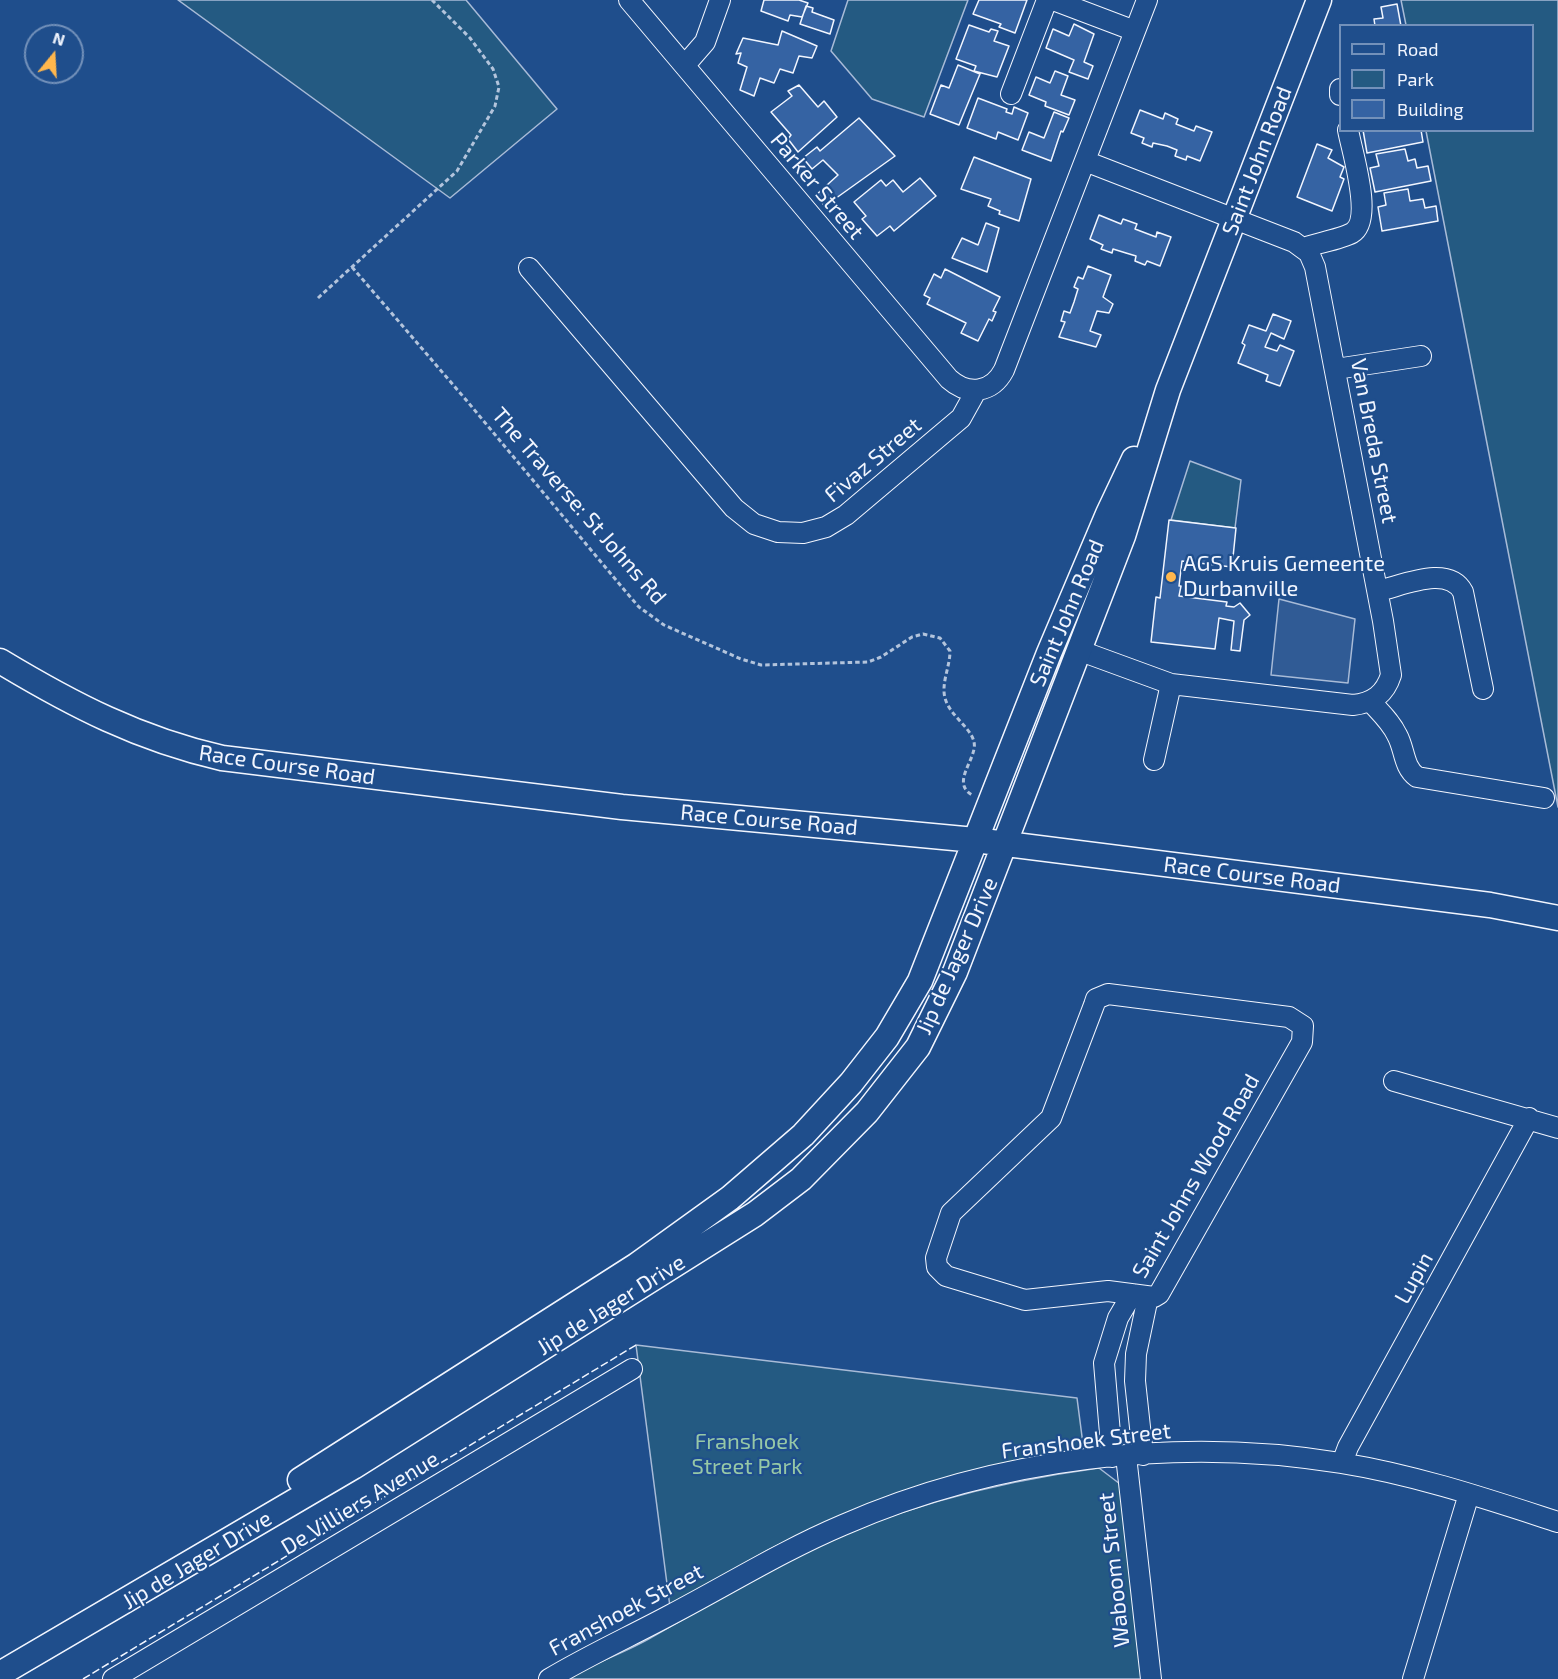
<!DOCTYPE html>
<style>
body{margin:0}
#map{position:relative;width:1558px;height:1679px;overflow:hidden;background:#1f4e8c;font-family:"Exo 2",sans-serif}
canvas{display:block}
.legend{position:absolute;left:1339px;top:24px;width:195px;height:108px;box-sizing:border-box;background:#1f4e8c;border:2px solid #7391ba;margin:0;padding:8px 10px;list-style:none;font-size:18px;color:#f2f6ff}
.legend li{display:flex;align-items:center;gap:12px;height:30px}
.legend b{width:30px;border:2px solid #7391ba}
.north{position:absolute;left:24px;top:24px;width:60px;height:60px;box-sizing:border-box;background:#1f4e8c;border:2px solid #7391ba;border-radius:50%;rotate:18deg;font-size:16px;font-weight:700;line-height:24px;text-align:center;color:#f2f6ff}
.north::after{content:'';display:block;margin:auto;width:21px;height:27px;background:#ffb74d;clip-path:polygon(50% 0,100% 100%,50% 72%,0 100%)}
</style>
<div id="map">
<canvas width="1558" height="1679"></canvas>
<ul class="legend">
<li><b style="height:8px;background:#1f4e8c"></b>Road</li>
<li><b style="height:16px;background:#245a82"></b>Park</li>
<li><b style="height:16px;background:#3563a3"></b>Building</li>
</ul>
<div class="north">N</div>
</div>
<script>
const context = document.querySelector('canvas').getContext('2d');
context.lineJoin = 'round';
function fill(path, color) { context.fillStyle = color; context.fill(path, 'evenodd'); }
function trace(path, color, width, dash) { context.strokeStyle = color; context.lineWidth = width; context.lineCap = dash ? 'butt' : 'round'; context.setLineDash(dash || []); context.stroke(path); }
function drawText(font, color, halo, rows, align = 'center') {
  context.font = font + ' "Exo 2",sans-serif'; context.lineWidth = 4.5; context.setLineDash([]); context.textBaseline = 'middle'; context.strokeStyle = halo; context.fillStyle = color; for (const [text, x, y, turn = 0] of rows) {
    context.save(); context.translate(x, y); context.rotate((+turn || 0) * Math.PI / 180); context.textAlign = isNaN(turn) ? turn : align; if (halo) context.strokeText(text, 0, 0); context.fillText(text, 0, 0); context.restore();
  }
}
const green = new Path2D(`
 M178 0H466L557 109 450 198Z
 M848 0H968L924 117 872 99 831 51Z
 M1401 0H1558V807L1426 131 1532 130V26L1406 25Z
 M1190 461 1241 480 1235 528 1171 520Z
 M636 1345 1077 1398 1084 1452 836 1518 768 1550 670 1607Z
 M1099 1468 1120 1484 1142 1679H566C595 1662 625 1653 652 1637 700 1610 746 1581 795 1556 891 1509 994 1482 1099 1468Z`);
const parking = new Path2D(`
 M1279 599 1355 619 1348 683 1271 675Z`);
const building = new Path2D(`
 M764 0H799L808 3 802 17 790 15 788 21 761 11Z
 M979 0H1027L1015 33 999 27 1001 24 973 14Z
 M1397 4 1401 26H1375L1374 19 1383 18 1381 7Z
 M806 6 813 8 812 12 834 20 830 34 800 24Z
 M1074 24 1094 34 1084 62 1093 66 1088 79 1069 72 1074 60 1046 48 1053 29 1069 36Z
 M969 25 989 32 991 29 998 31 994 41 1009 46 997 77 974 71 976 66 956 59Z
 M782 31 817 46 812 58 799 56 793 73 780 69 774 83 760 78 754 96 740 90 747 67 738 63 741 53 736 54 743 38 778 45Z
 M958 65 980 74 959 125 930 114 941 85 949 88Z
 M1055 71 1068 76 1061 95 1075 100 1069 115 1045 106 1046 102 1029 95 1036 77 1050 83Z
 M799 85 818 107 824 101 837 117 798 152 788 139 791 135 771 112 792 96 788 91Z
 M978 98 1007 109 1006 112 1012 114 1014 107 1028 113 1018 140 998 132 996 139 967 128Z
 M1140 110 1163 119 1165 113 1178 119 1176 124 1194 131 1196 126 1212 132 1200 161 1187 156 1186 160 1175 156 1177 150 1167 146 1153 143 1152 147 1142 143 1144 138 1131 133Z
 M1054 112 1069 118 1063 132 1061 131 1051 161 1022 150 1029 132 1044 138Z
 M859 118 895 156 825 206 815 196 838 175 823 160 812 169 803 158 817 147 820 151Z
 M1363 130H1421L1423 142 1367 153Z
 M1317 144 1332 150 1328 158 1344 167 1340 177 1344 179 1332 211 1297 197Z
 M1405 149 1408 161 1415 159 1417 168 1428 166 1431 181 1375 192 1370 168 1379 166 1376 154Z
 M974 157 1031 179 1019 221 999 214 1000 211 988 206 991 199 961 189Z
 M920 178 936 196 894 231 890 226 877 236 862 219 866 216 854 202 881 180 886 186 893 180 903 192Z
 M1408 189 1410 201 1423 199 1425 208 1436 206 1438 221 1382 231 1378 207 1386 205 1384 193Z
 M1099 215 1121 224 1123 219 1137 224 1135 229 1156 237 1157 232 1171 237 1160 266 1147 261 1145 265 1135 261 1136 256 1126 253 1113 249 1112 253 1101 249 1103 245 1090 239Z
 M986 223 999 228 987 272 952 258 962 238 978 245Z
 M1088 266 1111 275 1103 297 1113 304 1109 313 1097 311 1090 331 1101 335 1096 347 1059 337 1065 322 1061 321 1064 311 1070 313 1074 302 1078 289 1074 287 1078 277 1083 279Z
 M945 269 1000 297 993 311 996 312 992 321 989 319 978 341 961 333 966 323 927 304 930 298 924 295 934 274 941 278Z
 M1273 314 1291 321 1284 339 1271 333 1265 347 1277 351 1280 345 1294 351 1280 386 1266 381 1268 375 1238 363 1245 345 1242 343 1249 325 1266 331Z
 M1169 520 1236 528 1232 567 1182 561 1179 586H1181L1179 596 1227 602 1226 606 1234 607 1240 603 1250 615 1244 620 1240 651 1231 650 1234 621 1219 618 1215 649 1151 642 1156 597 1160 598Z`);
const path = new Path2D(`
 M352 267 467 401 626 592 639 607 664 625 741 659 761 665 868 662 881 657 912 637 923 634 940 638 950 651C950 667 941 683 945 698 950 718 978 731 974 749 971 765 953 784 972 795
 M318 298 457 171 495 106 499 87 493 69 470 38 432 0`);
const minor = new Path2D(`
 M629 0 949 379C968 396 992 393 1004 370L1147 0
 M1053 0 1135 31
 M685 65 705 42 720 0
 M1340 89V95
 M1011 94 1047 0
 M1303 248C1318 243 1341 239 1352 233 1374 220 1352 152 1348 130
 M529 268 734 508 754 524 778 532 803 533 826 527 846 515 961 418 976 391
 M1336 369 1421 356
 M1378 591C1402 586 1448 564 1463 592L1483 689
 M1078 650 1171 684 1353 705C1373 703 1385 694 1391 675L1383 621 1315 267 1309 253 1294 242 1085 161
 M1370 701C1380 712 1391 722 1397 735 1405 749 1403 767 1417 777L1544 798
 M1154 760 1171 684
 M1108 994 1289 1017 1303 1026 1302 1042 1159 1294 1154 1297 1108 1291 1025 1300 946 1276 937 1267 936 1258 951 1213 1051 1118 1094 1005 1096 999Z
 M1394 1081 1558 1128
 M1143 1455 1135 1381 1136 1354 1148 1297
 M1126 1456 1151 1679
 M1112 1457 1104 1363 1118 1318 1132 1294
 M1342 1463 1348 1447 1529 1118
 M113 1679 632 1369
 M549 1679C589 1655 631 1636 672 1614 729 1584 784 1550 843 1525 996 1458 1177 1436 1341 1463 1416 1475 1487 1499 1558 1522
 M1413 1679 1469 1494`);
const major = new Path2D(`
 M0 661C73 705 139 739 222 758L622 807 975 840 1490 905 1558 918
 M300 1480 637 1265 730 1198 803 1135 851 1083 887 1037 920 981 1049 653 1108 514 1134 459
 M0 1674 353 1467 755 1214 801 1179 867 1112 918 1047 955 972 1123 536 1168 390 1319 0`);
const fence = new Path2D(`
 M83 1679 636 1345`);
const markers = [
 [1171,577,6,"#ffb74d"]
];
const streetNames = [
 ["Saint John Road",1257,161,-69],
 ["Parker Street",817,186,50],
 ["Van Breda Street",1374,441,79],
 ["Fivaz Street",873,460,-40],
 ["The Traverse: St Johns Rd",579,506,49],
 ["Saint John Road",1067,613,-67],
 ["Race Course Road",287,765,8],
 ["Race Course Road",769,820,5],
 ["Race Course Road",1252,875,7],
 ["Jip de Jager Drive",957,956,-66],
 ["Saint Johns Wood Road",1196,1176,-60],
 ["Lupin",1414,1278,-61],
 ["Jip de Jager Drive",611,1305,-32],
 ["Franshoek Street",1086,1441,-7],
 ["De Villiers Avenue",360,1503,-31],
 ["Jip de Jager Drive",197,1560,-31],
 ["Waboom Street",1114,1570,-96],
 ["Franshoek Street",626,1610,-28]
];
const poiNames = [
 ["AGS Kruis Gemeente",1183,564],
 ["Durbanville",1183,589]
];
const parkNames = [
 ["Franshoek",747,1442],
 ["Street Park",747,1467]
];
fill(green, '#245a82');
trace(green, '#a8bbd7', 1.5);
fill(parking, '#305b95');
trace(parking, '#a8bbd7', 1.5);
fill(building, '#3563a3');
trace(building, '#f2f6ff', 1.5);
trace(minor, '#f2f6ff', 22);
trace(major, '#f2f6ff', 27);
trace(path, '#b3c4dc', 3, [4.5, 3]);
trace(minor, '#1f4e8c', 20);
trace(major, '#1f4e8c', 24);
trace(fence, '#f2f6ff', 1.5, [8, 3]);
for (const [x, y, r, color] of markers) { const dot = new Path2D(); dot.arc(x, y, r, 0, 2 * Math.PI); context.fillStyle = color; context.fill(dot); trace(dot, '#1f4e8c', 2); }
drawText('22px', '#f2f6ff', '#1f4e8c', streetNames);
drawText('22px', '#f2f6ff', '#1f4e8c', poiNames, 'left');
drawText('22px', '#97c8a6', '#1f4e8c', parkNames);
</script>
